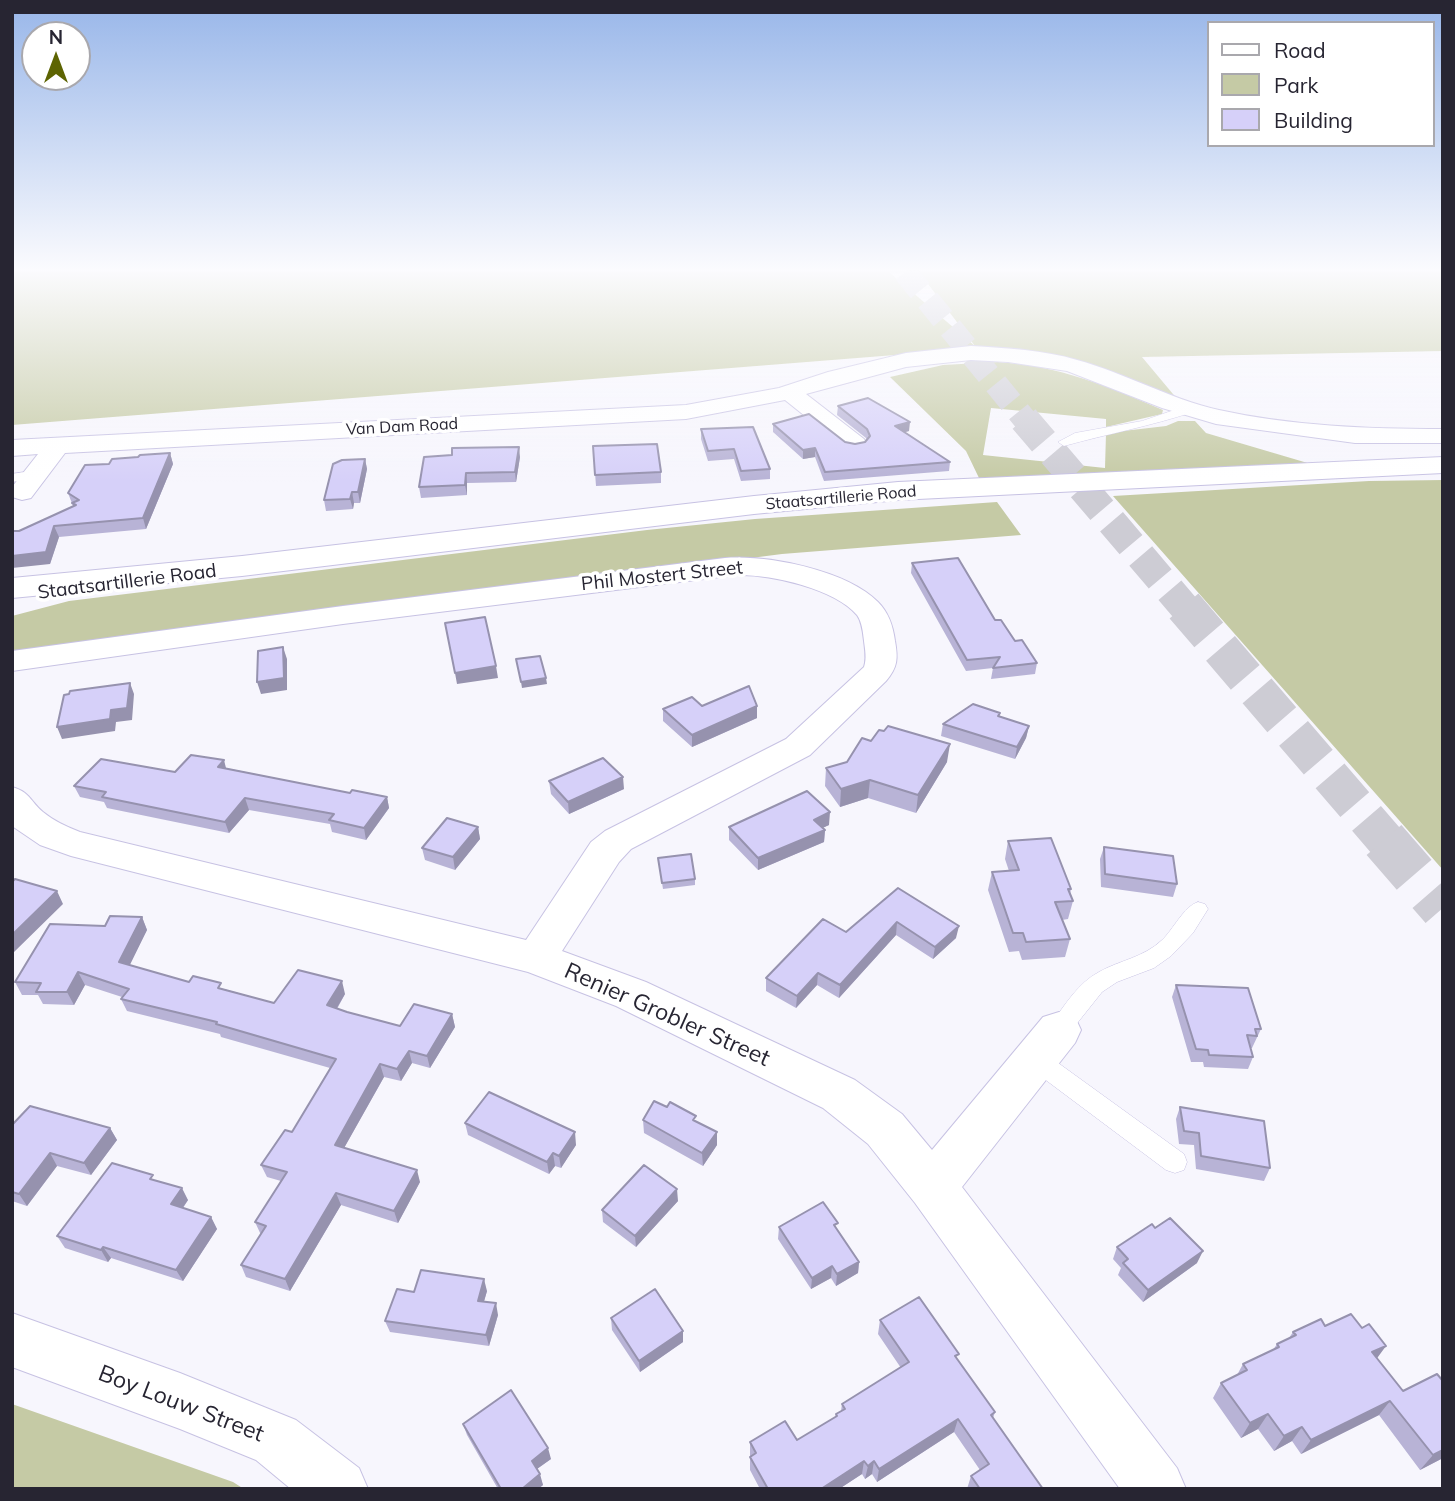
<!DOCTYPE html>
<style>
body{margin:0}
#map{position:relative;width:1455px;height:1501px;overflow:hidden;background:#f7f6fd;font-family:Mulish,sans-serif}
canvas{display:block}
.frame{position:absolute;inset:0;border:14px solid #272532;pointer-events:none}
.legend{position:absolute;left:1207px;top:21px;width:228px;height:126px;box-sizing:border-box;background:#fff;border:2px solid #a9a8ad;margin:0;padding:9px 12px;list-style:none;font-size:21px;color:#272532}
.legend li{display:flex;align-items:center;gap:14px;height:35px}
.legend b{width:35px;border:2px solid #a9a8ad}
.north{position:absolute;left:21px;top:21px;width:70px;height:70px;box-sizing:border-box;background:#fff;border:2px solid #a9a8ad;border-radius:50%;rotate:0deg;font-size:19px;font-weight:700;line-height:28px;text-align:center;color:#272532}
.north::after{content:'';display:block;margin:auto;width:24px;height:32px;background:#5d6402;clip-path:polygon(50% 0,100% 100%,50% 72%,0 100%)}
</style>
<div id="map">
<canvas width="1455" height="1501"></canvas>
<div class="frame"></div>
<ul class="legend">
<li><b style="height:9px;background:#fff"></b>Road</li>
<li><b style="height:19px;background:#c5caa5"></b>Park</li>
<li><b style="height:19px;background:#d6d0f9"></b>Building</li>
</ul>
<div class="north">N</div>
</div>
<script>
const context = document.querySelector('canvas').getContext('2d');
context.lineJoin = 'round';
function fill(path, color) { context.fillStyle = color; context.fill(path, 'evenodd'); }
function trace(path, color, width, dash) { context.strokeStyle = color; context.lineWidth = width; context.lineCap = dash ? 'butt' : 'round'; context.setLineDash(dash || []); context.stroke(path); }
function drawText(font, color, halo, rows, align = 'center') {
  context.font = font + ' Mulish,sans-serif'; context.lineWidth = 7; context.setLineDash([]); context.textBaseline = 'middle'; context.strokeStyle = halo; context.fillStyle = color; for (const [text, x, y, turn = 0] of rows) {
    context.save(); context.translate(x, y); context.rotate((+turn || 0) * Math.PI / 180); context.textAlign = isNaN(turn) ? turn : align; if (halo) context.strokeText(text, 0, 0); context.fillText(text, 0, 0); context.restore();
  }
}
const green = new Path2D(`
 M12 272H889L975 346 919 272H1443V351L1142 357 1178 400 1102 371 933 352 12 425Z
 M998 362C1060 366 1107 386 1163 410L1162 414 1106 427V419L991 408 983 455 1105 468 1106 433 1166 426 1178 421H1195L1206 433 1311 464 979 478 966 451 890 377 943 365Z
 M1443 480V870L1113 496 1369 481Z
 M997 502 1021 535 782 554 12 653V616L69 601 647 530 755 519Z
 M12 1404 233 1482 244 1489H12Z`);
const secondaryTunnelFar3 = new Path2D(`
 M905 272 1026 421`);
const secondaryTunnelFar2 = new Path2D(`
 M1024 419 1185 608`);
const secondaryTunnelFar1 = new Path2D(`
 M1184 606 1386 841`);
const secondaryTunnel = new Path2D(`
 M1384 840 1443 908`);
const service = new Path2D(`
 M1189 405 1193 406V412C1151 426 1107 434 1064 446L1058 442 1075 433 1142 421Z
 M37 470 42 471V477L12 482V474Z
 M1198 902 1205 904 1208 909 1193 933 1171 956 1154 968 1117 982 1102 992 1067 1036 1059 1039 1051 1036 1048 1030 1051 1024C1065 1005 1078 983 1099 972 1120 960 1143 958 1162 940 1173 930 1184 906 1198 902Z
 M1035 1050 1043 1052 1184 1154 1187 1162 1184 1170 1175 1173 1166 1170 1027 1066 1024 1059 1027 1052Z`);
const minor = new Path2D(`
 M971 346C1006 348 1044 350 1077 360 1125 373 1170 399 1219 410 1292 426 1368 429 1443 429V443H1355L1216 424 1162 408 1067 371 1008 362 971 360 906 367 806 394 864 439 867 444 864 449 855 451 846 449 785 400 686 419 65 453 31 498 22 500 12 497V487L38 454 12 456V440L686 405 779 388 828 372 906 353Z
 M725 558C769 555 846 570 878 602 889 613 893 626 895 641 898 658 898 667 886 681L810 755 631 849 619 862 562 951 646 982 855 1080 902 1114 932 1150 1043 1017 1059 1012 1075 1017 1081 1030 1075 1043 962 1187 1177 1468 1186 1489H1120L915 1203 868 1144 823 1108 616 1006 528 972 71 856 40 845 12 826V787C30 792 30 801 43 812 54 821 67 827 80 832L526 940 591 842 605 831 786 739 864 667C867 658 865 650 864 641 863 632 862 622 857 615 834 588 769 574 736 575L343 624 12 671V651L343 606Z
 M12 1313 180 1373 296 1420 359 1468 368 1489H291L256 1460 180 1429 12 1367Z`);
const tertiary = new Path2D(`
 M1443 457V473L898 500 754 514 242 576 12 598V578L242 556 754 496 898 482Z`);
const wall = new Path2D(`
 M838 406 909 431 905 432 950 462 949 471 824 481 815 457 803 459 773 432V424L855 444 865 442 867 440 866 438 837 415Z
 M701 429 770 469V479L741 481 734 459 708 461 701 439Z
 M593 446 661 472V483L596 486Z
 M170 453 173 464 146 529 59 537 50 564 19 531 73 506 68 493 109 464 138 457Z
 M520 457 516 482 467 483V495L421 498 419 487Z
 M365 459 367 469 360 503H354L353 509 326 511 324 500Z
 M912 563 1015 641 1037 663 1035 674 991 679 993 668 966 671 911 573Z
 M702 706H757V718L692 747 663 721V709Z
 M1000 713 999 717 1029 726 1026 738 1015 759 941 736 943 724Z
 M947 762 916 813 868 798 840 807 825 786 826 768Z
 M226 768 350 793 387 797 389 808 366 840 332 832 330 824 249 810 229 833 107 808 104 802 80 797 74 786 175 772Z
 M549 781 624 789 569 814 551 794Z
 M829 825 822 828 825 830 824 842 758 870 729 840V827Z
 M478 827 480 839 455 870 425 860 422 848Z
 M1008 841 1071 889 1070 894 1073 901 1068 919 1062 920 1070 939 1065 957 1022 960 1019 951 1009 952 988 890 992 872 1009 871 1005 859Z
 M1104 847 1177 884 1173 897 1101 887 1100 859Z
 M658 858 695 879V885L663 889Z
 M898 888 956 938 933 959 896 935 839 998 817 985 796 1008 766 991V978L846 932Z
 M142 917 147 930 129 965 189 982 224 989 274 1003 345 994 337 1009 400 1026 452 1014 455 1027 430 1068 412 1063 401 1081 384 1077 344 1148 420 1182 398 1223 341 1205 290 1291 246 1277 241 1265 261 1235 255 1222 281 1181 267 1177 261 1165 292 1132 330 1068 221 1037 220 1034 127 1011 121 999 122 997 85 985 74 1005 43 1004 38 995H22L15 982 105 926Z
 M1176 985 1261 1029 1252 1048H1250L1253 1057 1248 1069 1204 1067 1203 1062H1191L1172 997Z
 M1180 1107 1270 1168 1264 1181 1196 1169 1194 1145 1179 1144 1176 1119Z
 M643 1120 696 1122 717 1145 703 1166 644 1133Z
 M465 1123 576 1145 561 1168 555 1166 549 1174 468 1135Z
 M12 1125 110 1128 117 1140 91 1175 57 1166 27 1206 12 1201Z
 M155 1180 188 1200 183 1208 211 1217 217 1229 183 1281 111 1258 108 1262 65 1248 57 1236Z
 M678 1201 636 1247 603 1222 602 1210Z
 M779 1227 837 1230 859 1262 858 1273 836 1286 831 1278 811 1289 778 1239Z
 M1155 1228 1197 1263 1143 1302 1118 1275 1121 1268 1113 1259 1117 1247Z
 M487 1291 484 1301 498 1315 489 1346 390 1332 385 1321 414 1292Z
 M611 1318 683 1331V1342L640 1372 612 1330Z
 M880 1320 957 1360 995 1412 993 1418 1043 1489H967L971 1476 980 1470 954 1432 877 1482 872 1474 865 1479 862 1474 839 1489H760L750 1470V1442L797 1440 835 1418 836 1414 841 1411 842 1404 901 1368 878 1334Z
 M1325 1326 1377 1359 1403 1391 1443 1381V1458L1420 1470 1379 1415 1301 1454 1292 1441 1274 1451 1258 1429 1241 1438 1213 1398 1221 1383 1237 1375 1243 1364 1273 1350 1277 1344 1289 1338 1293 1332Z
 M463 1424 551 1459 537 1469 543 1485 538 1489H498L467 1435Z`);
const shadedWall = new Path2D(`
 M910 422 909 431 895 435V426Z
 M519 447 520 457 516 482 515 472Z
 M815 448V457L803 459V450Z
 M170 453 173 464 146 529 143 518Z
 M365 459 367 469 360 503 358 492Z
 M466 473 467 483V495L465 485Z
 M352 492 354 503 353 509 350 499Z
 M54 526 59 537 50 564 12 568V556Z
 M283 647 287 659V690L261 694 257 682Z
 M496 666 498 678 457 684 455 673Z
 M546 678 547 684 522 688 521 682Z
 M130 683 134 694 132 720 116 722 115 731 62 739 57 727 111 710Z
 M757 706V718L692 747V735Z
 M1029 726 1026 738 1015 759 1017 747Z
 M950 744 947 762 916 813 918 795Z
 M224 760 227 772 218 767Z
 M623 777 624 789 569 814 568 802Z
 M870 780 868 798 840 807 841 789Z
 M387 797 389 808 366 840 364 828Z
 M245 798 249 810 229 833 225 822Z
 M830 812 829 825 814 832V820Z
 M478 827 480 839 455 870 453 857Z
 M825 830 824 842 758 870V858Z
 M57 891 63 904 12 954V935Z
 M142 917 147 930 125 975 119 962Z
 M897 922 896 935 839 998 840 985Z
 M959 926 956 938 933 959 935 947Z
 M78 972 85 985 74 1005 67 992Z
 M818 973 817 985 796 1008 797 996Z
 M342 981 345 994 331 1018 327 1005Z
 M452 1014 455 1027 430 1068 427 1056Z
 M409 1051 412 1063 401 1081 397 1069Z
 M380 1064 384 1077 339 1157 335 1145Z
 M110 1128 117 1140 91 1175 84 1163Z
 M575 1132 576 1145 561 1168 559 1156Z
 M717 1132V1145L703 1166 702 1153Z
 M50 1153 57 1166 27 1206 19 1194Z
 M553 1153 555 1166 549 1174 547 1162Z
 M417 1170 420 1182 398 1223 394 1211Z
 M182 1188 188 1200 177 1216 171 1204Z
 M677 1189 678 1201 636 1247 635 1236Z
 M336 1193 341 1205 290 1291 285 1279Z
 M211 1217 217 1229 183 1281 176 1270Z
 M103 1247 111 1258 108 1262 101 1250Z
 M1203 1251 1197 1263 1143 1302 1148 1290Z
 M859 1262 858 1273 836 1286 837 1274Z
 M832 1266 831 1278 811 1289 812 1278Z
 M484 1279 487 1291 481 1312 478 1301Z
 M496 1303 498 1315 489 1346 486 1335Z
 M683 1331V1342L640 1372 639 1361Z
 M1386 1346 1375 1361 1372 1352Z
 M1390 1401 1379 1415 1301 1454 1311 1440Z
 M1268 1414 1258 1429 1241 1438 1250 1423Z
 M958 1419 954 1432 877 1482 879 1469Z
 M1302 1427 1292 1441 1274 1451 1284 1436Z
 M548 1448 551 1459 534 1471 532 1461Z
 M1443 1450V1458L1420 1470 1433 1455Z
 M864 1461 862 1474 839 1489H821Z
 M874 1461 872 1474 865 1479 868 1466Z
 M540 1474 543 1485 538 1489H522Z`);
const building = new Path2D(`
 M868 398 910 422 895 426 950 462 825 472 815 448 803 450 773 424 809 414 845 442 855 444 865 442 870 436 867 429 838 406Z
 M753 427 770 469 741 471 734 449 708 451 701 429Z
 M657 444 661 472 595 475 593 446Z
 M519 447 515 472 466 473 465 485 419 487 424 457 452 455V448Z
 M170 453 143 518 54 526 46 552 12 556V531H19L76 505 72 503 79 500 68 493 85 465 109 464 112 459 138 457 140 455Z
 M365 459 358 492H352L350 499 324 500 333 464 342 460Z
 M958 558 995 620H1001L1015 641 1022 640 1037 663 993 668 1000 657 967 660 912 563Z
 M485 617 496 666 455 673 445 623Z
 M283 647 284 678 257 682 258 651Z
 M540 656 546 678 521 682 516 659Z
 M130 683 127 708 111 710 110 719 57 727 64 695 69 694 70 691Z
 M749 686 757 706 692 735 663 709 692 697 702 706Z
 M973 704 1000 713 998 716 1029 726 1017 747 943 724Z
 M888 726 950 744 918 795 870 780 841 789 826 768 847 762 862 738 871 741 879 730 884 731Z
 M191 755 224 760 218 767 350 793 352 790 387 797 364 828 329 820 334 814 245 798 225 822 102 797 106 792 74 786 101 759 175 772Z
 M603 758 623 777 568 802 549 781Z
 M807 791 830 812 814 820 825 830 758 858 729 827Z
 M447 818 478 827 453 857 422 848Z
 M1051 838 1071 889H1068L1073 901 1055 902 1070 939 1026 942 1023 933H1013L992 872 1019 870 1008 841Z
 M1104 847 1173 856 1177 884 1105 874Z
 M691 854 695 879 662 883 658 858Z
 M15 879 57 891 12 935V882Z
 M898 888 959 926 935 947 897 922 840 985 818 973 797 996 766 978 823 919 846 932Z
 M110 916 142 917 119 962 189 982 193 976 221 983 218 988 274 1003 298 970 342 981 327 1005 347 1012 400 1026 414 1004 452 1014 427 1056 409 1051 397 1069 380 1064 335 1145 417 1170 394 1211 336 1193 285 1279 241 1265 266 1226 255 1222 287 1172 261 1165 285 1130 292 1132 336 1059 216 1024 217 1022 121 999 129 989 78 972 67 992H36L41 983 15 982 50 924 105 926Z
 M1176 985 1248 988 1261 1029H1255L1257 1036 1247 1035 1253 1057 1209 1055 1208 1050 1196 1049Z
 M489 1092 575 1132 559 1156 553 1153 547 1162 465 1123Z
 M654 1101 667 1107 670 1102 696 1116 693 1120 717 1132 702 1153 643 1120Z
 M30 1106 110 1128 84 1163 50 1153 19 1194 12 1192V1125Z
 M1180 1107 1264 1121 1270 1168 1201 1156 1199 1133 1184 1131Z
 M112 1163 153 1175 150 1179 182 1188 171 1204 211 1217 176 1270 103 1247 101 1250 57 1236Z
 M644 1165 677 1189 635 1236 602 1210Z
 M823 1202 838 1223 834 1225 859 1262 837 1274 832 1266 812 1278 779 1227Z
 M1170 1218 1203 1251 1148 1290 1123 1263 1128 1259 1117 1247 1152 1224 1155 1228Z
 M421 1270 484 1279 478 1301 496 1303 486 1335 385 1321 397 1289 414 1292Z
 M655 1289 683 1331 639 1361 611 1318Z
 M919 1297 959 1354 955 1356 995 1412 991 1415 1043 1489H980L971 1476 989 1464 958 1419 879 1469 874 1461 868 1466 864 1461 821 1489H768L750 1457 756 1453 750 1442 785 1421 797 1440 837 1416 836 1414 845 1409 842 1404 909 1362 880 1320Z
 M1351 1314 1362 1328 1369 1324 1386 1346 1372 1352 1403 1391 1437 1374 1443 1381V1450L1433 1455 1390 1401 1311 1440 1302 1427 1284 1436 1268 1414 1250 1423 1221 1383 1247 1370 1243 1364 1279 1347 1277 1344 1296 1335 1293 1332 1321 1319 1325 1326Z
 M511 1390 548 1448 532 1461 540 1474 522 1489H501L463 1424Z`);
const farStreetnames = [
 ["Van Dam Road",402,427,-3],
 ["Staatsartillerie Road",841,498,-5]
];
const streetNames = [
 ["Phil Mostert Street",662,576,-6],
 ["Staatsartillerie Road",127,582,-7]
];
const nearStreetnames = [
 ["Renier Grobler Street",667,1015,24],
 ["Boy Louw Street",181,1404,21]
];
fill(green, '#c5caa5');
trace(secondaryTunnelFar3, '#cdccd4', 24, [24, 12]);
trace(secondaryTunnelFar2, '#cdccd4', 30, [30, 15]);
trace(secondaryTunnelFar1, '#cdccd4', 38, [38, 18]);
trace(secondaryTunnel, '#cdccd4', 46, [46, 24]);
trace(service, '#c7c2e3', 1);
trace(minor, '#c7c2e3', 2);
trace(tertiary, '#c7c2e3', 2);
fill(service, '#fff');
fill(minor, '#fff');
fill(tertiary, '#fff');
fill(wall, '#b8b3d6');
fill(shadedWall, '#9692ae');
fill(building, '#d6d0f9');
trace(building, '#9692ae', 2);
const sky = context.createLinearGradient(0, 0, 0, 482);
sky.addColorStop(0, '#98b6e9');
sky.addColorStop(0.56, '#fbfbfe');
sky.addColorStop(1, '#fbfbfe00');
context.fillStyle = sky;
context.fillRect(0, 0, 1455, 482);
drawText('16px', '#272532', '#fff', farStreetnames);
drawText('19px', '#272532', '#fff', streetNames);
drawText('23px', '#272532', '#fff', nearStreetnames);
</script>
